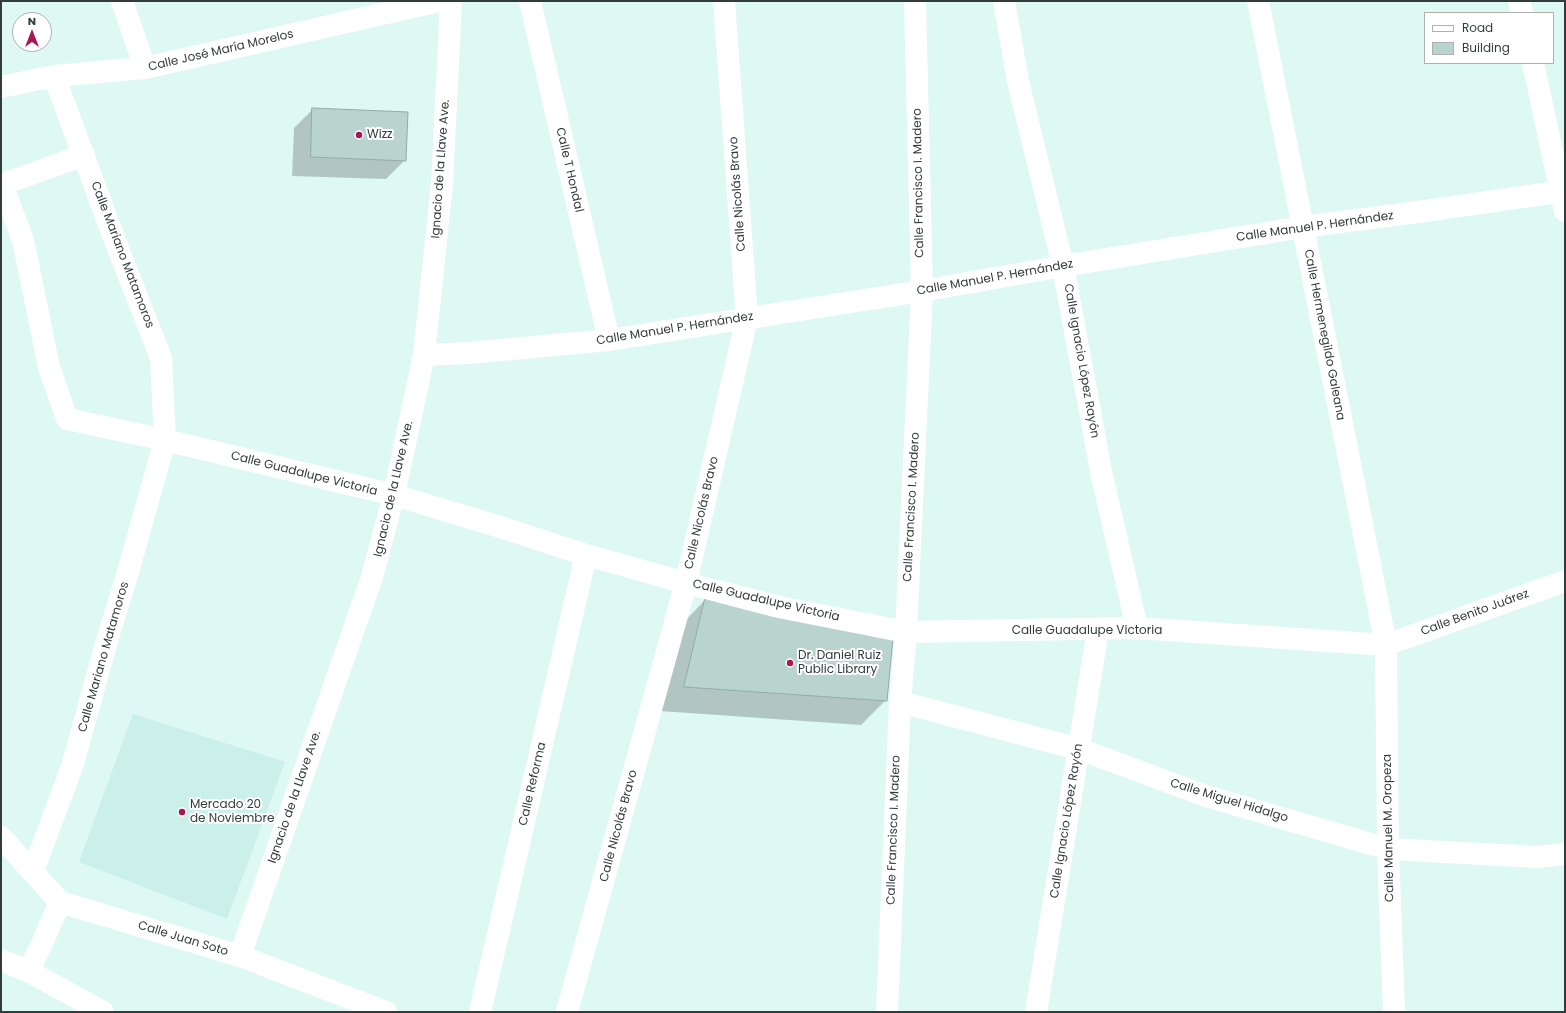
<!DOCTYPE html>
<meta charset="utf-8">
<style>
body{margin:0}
#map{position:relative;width:1566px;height:1013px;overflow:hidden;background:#def8f4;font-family:Poppins,sans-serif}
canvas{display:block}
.frame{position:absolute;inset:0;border:2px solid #323c3a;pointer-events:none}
.legend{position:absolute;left:1424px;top:12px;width:130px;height:52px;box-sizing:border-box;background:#fff;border:1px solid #adb1b0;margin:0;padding:5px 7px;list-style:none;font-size:12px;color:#323c3a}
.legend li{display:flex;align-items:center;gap:8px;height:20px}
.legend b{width:20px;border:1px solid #adb1b0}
.north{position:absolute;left:12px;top:12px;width:40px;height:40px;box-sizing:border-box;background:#fff;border:1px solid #adb1b0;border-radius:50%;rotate:0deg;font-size:11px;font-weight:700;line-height:16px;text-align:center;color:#323c3a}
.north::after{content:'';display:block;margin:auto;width:14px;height:18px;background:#a81753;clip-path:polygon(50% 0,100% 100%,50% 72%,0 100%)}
</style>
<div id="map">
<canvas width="1566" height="1013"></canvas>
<div class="frame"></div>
<ul class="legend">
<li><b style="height:5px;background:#fff"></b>Road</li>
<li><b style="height:11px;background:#b9d3ce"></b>Building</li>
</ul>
<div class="north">N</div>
</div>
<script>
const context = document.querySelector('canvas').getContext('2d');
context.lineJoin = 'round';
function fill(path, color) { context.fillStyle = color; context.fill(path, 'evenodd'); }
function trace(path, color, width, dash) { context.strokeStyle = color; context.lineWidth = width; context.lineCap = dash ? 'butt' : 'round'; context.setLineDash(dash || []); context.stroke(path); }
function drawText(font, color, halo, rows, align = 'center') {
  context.font = font + ' Poppins,sans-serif'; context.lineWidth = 4; context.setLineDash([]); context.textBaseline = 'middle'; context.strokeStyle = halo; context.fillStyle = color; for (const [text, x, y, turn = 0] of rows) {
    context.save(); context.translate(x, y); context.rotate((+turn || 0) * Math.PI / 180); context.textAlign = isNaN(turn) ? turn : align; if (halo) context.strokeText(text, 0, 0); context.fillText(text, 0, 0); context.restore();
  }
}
const built = new Path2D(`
 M133 714 285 762 227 919 79 862Z`);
const shadow = new Path2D(`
 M313 109 405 160 386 179 292 176 294 128Z
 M705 600 886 700 861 725 660 711 681 625Z`);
const building = new Path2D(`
 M312 108 408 112 406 161 311 157Z
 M705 599 893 638 887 701 684 687Z`);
const minor = new Path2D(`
 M122 1 145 68
 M530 1 609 340
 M1004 1 1018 81 1063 266 1102 476 1137 628
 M1258 1 1386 645 1388 849 1394 1012
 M1519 1 1522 13
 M1533 63 1565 211
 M1 87 54 76 145 68 439 1
 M2 184 23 240 49 367 67 419 165 440 394 495 497 526 586 555 686 583 779 607 906 632 1137 628 1386 645 1565 581
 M1 185 84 155
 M424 355 469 353 609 340 922 291 1063 266 1303 227 1425 211 1565 191
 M900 702 1079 749 1206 796 1388 849 1538 857 1565 854
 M1 837 60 902 240 956 386 1012
 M33 871 72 767 108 637 127 576 165 440 161 358 114 238 54 76
 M240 956 372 577 394 495 424 355 442 184 451 1
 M1 960 28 971 103 1012
 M28 971 41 946 60 902
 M480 1012 586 555
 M567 1012 686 583 747 318 724 1
 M887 1012 900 702 906 632 922 291 915 1
 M1036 1012 1098 630`);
const markers = [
 [359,135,4,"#a81753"],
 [790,663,4,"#a81753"],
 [182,812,4,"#a81753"]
];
const streetNames = [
 ["Calle José María Morelos",221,51,-13],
 ["Ignacio de la Llave Ave.",441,169,-86],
 ["Calle T Hondal",569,170,77],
 ["Calle Francisco I. Madero",919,183,-91],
 ["Calle Nicolás Bravo",738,194,-94],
 ["Calle Manuel P. Hernández",1315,227,-8],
 ["Calle Mariano Matamoros",122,255,69],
 ["Calle Manuel P. Hernández",995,278,-10],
 ["Calle Manuel P. Hernández",675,329,-9],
 ["Calle Hermenegildo Galeana",1324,335,79],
 ["Calle Ignacio López Rayón",1081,361,80],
 ["Calle Guadalupe Victoria",304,474,14],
 ["Ignacio de la Llave Ave.",394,489,-77],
 ["Calle Francisco I. Madero",912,507,-87],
 ["Calle Nicolás Bravo",702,513,-77],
 ["Calle Guadalupe Victoria",766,601,13],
 ["Calle Benito Juárez",1475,613,-20],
 ["Calle Guadalupe Victoria",1087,631],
 ["Calle Mariano Matamoros",104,657,-74],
 ["Calle Reforma",533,784,-77],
 ["Ignacio de la Llave Ave.",295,797,-71],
 ["Calle Miguel Hidalgo",1229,801,17],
 ["Calle Ignacio López Rayón",1067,821,-81],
 ["Calle Nicolás Bravo",619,826,-75],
 ["Calle Manuel M. Oropeza",1389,828,-91],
 ["Calle Francisco I. Madero",894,830,-88],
 ["Calle Juan Soto",183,939,17]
];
const poiNames = [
 ["Wizz",367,135],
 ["Dr. Daniel Ruiz",798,656],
 ["Public Library",798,670],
 ["Mercado 20",190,805],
 ["de Noviembre",190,819]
];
fill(built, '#cbefe9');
fill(shadow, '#0003');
fill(building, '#b9d3ce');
trace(building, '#92aba6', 1);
trace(minor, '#fff', 22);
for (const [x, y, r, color] of markers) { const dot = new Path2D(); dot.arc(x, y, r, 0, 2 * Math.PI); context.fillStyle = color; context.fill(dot); trace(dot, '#fff', 1.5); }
drawText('12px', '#323c3a', '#fff', streetNames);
drawText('12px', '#323c3a', '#fff', poiNames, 'left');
</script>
